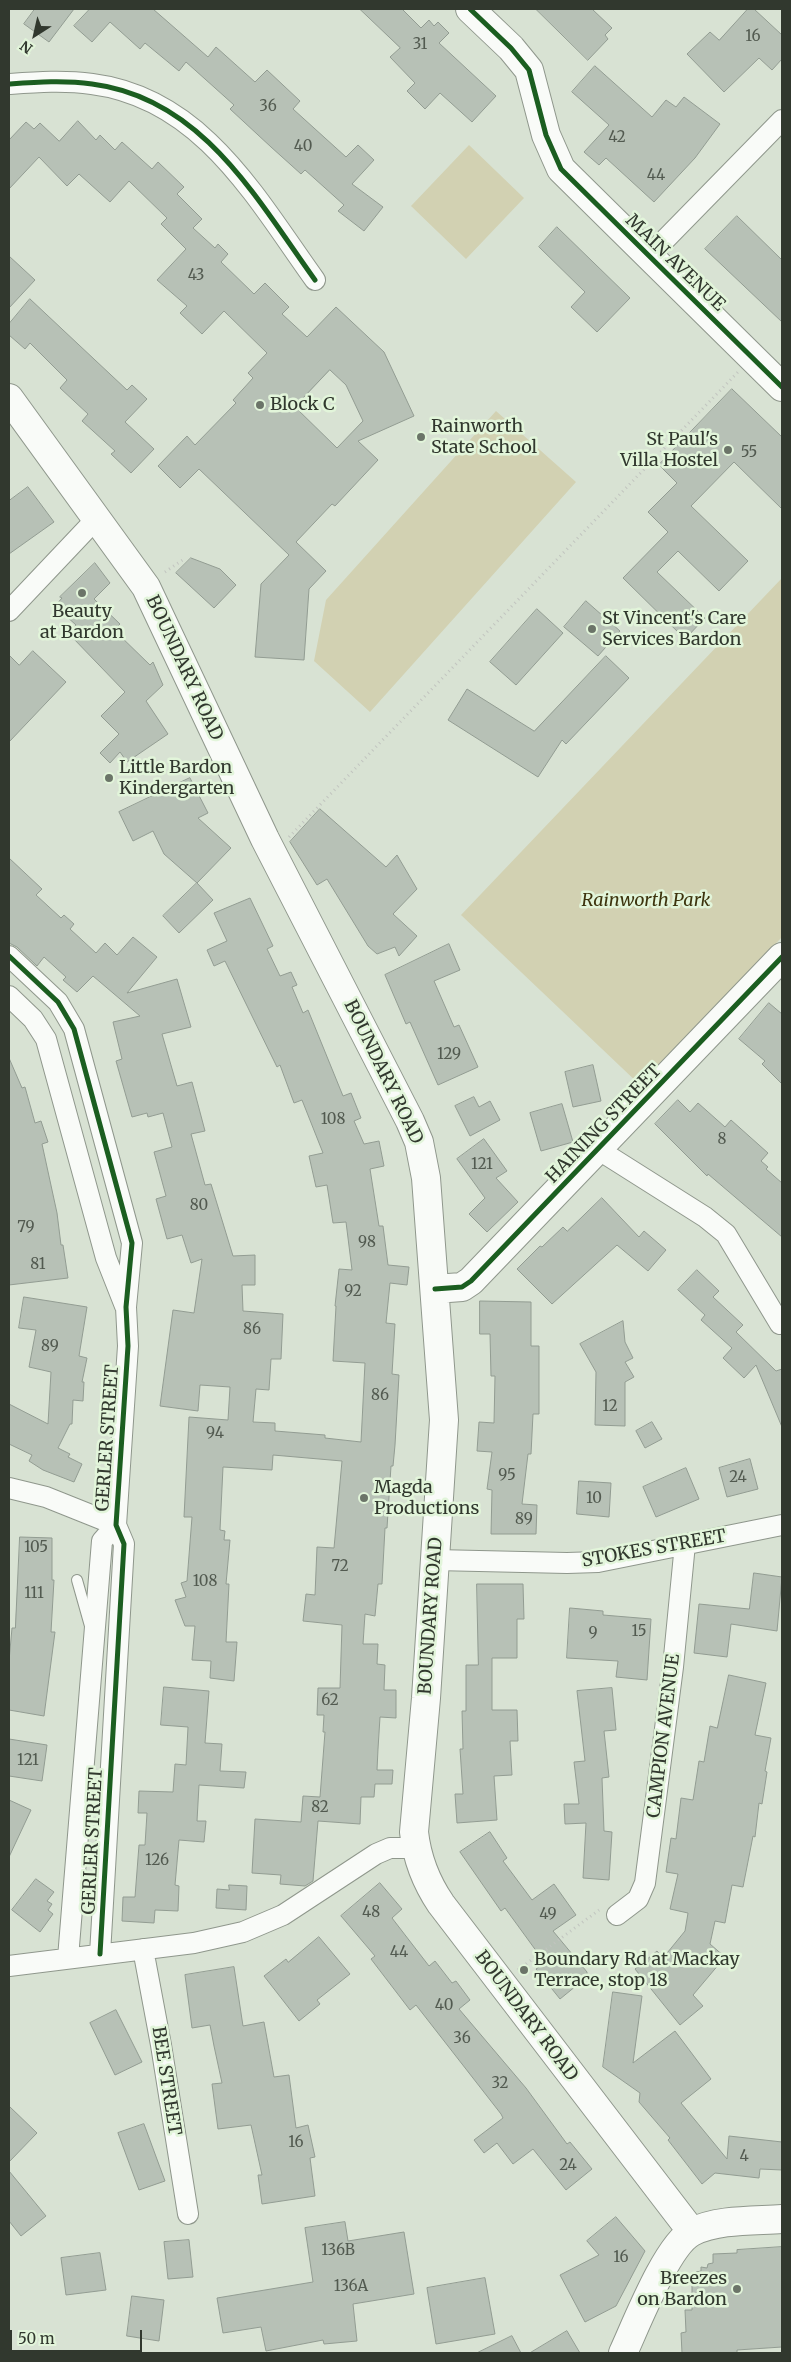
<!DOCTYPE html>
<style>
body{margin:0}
#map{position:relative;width:791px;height:2362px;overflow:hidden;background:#d8e2d3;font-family:Merriweather,serif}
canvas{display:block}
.frame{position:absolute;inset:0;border:10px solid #31382e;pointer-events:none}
.north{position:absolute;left:10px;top:10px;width:50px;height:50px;-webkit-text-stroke:4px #e2f5da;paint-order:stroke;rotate:215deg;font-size:14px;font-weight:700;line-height:20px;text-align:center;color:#31382e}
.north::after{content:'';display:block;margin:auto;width:18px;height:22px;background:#31382e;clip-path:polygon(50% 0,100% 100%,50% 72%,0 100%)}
.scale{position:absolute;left:10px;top:2330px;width:132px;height:22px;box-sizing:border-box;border:2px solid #31382e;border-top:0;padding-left:6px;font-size:15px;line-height:18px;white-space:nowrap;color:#31382e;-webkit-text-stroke:4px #e2f5da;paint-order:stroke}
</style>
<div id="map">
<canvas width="791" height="2362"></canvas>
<div class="frame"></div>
<div class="north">N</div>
<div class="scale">50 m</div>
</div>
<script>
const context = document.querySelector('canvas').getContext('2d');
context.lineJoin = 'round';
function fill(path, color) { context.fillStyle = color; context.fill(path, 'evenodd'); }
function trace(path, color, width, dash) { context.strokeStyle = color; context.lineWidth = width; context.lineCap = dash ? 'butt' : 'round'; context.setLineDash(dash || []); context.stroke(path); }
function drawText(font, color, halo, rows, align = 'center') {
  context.font = font + ' Merriweather,serif'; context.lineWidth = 5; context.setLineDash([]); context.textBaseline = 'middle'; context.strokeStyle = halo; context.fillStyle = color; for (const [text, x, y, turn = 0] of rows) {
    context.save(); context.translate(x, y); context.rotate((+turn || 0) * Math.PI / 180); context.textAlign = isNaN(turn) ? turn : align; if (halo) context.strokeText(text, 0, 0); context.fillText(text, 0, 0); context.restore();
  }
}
const green = new Path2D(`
 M469 145 524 198 466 259 411 206Z
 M496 411 576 482 370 712 314 661 326 600Z
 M782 578V937L641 1086 461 915Z`);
const building = new Path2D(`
 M35 9H74L49 42 24 24Z
 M90 9H153L208 57 216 47 255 82 267 70 300 101 293 109 346 157 358 145 374 160 352 184 383 207 364 231 338 211 344 205 305 170 301 174 271 147 230 109 234 105 186 62 179 71 145 43 140 49 110 22 92 42 74 26Z
 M360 9H402L421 28 429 20 434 26 438 22 449 33 439 43 496 96 472 122 440 93 425 109 407 91 415 83 390 57 400 48Z
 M536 9H592L612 28 605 35 608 39 588 60Z
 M748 9H754L782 35V59L772 70 759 58 724 92 687 54 710 32 719 40Z
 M595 66 652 117 666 100 676 107 684 97 720 124 695 158 654 202 606 158 599 165 584 152 609 125 572 92Z
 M78 121 96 140 100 135 115 150 122 142 152 169 158 162 184 187 177 194 202 219 193 228 215 248 218 244 228 254 221 262 254 294 265 283 289 307 282 314 307 337 336 307 384 352 414 416 358 441 378 460 335 506 332 504 296 542 326 571 309 589 304 660 255 657 261 584 289 555 199 469 180 488 158 466 187 436 195 445 236 403 233 400 253 378 248 373 267 353 224 311 202 334 180 313 187 306 157 280 186 249 161 224 167 218 129 181 110 202 79 174 67 186 39 157 9 189V140L26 122 34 129 40 123 59 141ZM330 370 346 385 363 421 337 448 295 407Z
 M737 216 782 260V322L705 249Z
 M557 227 630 298 597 332 571 307 585 292 539 247Z
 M9 256 35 280 9 308Z
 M30 299 127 390 132 385 147 399 125 422 154 449 131 473 111 454 115 451 82 421 88 414 60 388 67 380 30 343 25 349 9 335V324Z
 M732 389 782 437V509L734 462 691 506 748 561 719 591 678 551 657 572 705 618 685 639 623 578 668 532 648 512 677 483 659 465Z
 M28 487 54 522 9 554V501Z
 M191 558 220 569 236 585 214 608 176 573Z
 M95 563 110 583 94 599 120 624 114 630 150 665 153 662 163 685 146 701 168 734 127 762 120 752 110 763 100 753 119 734 101 716 125 692 72 637 77 632 73 628 76 625 55 606 62 598 60 597Z
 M586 601 620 631 598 656 564 627Z
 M537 609 563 633 516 685 490 662Z
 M33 651 66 682 9 742V655L19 665Z
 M606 656 629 678 566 744 562 740 538 777 448 720 467 689 534 731Z
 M190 778 208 813 198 818 231 848 197 883 164 854 153 831 133 841 119 812Z
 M320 809 386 867 397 855 417 889 393 914 417 936 399 956 395 947 377 954 368 946 327 879 317 885 290 842Z
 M9 858 42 889 36 895 61 918 64 915 74 924 70 929 96 953 105 943 117 955 133 937 157 957 127 993 177 979 191 1027 162 1034 177 1086 192 1082 205 1131 191 1134 205 1185 211 1184 233 1256 255 1255V1285H242L243 1311 283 1314 281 1359H271L269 1390 256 1389 253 1422 275 1423V1431L325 1435V1438L361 1442 365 1363 333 1361 336 1306H335L339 1269 352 1270 346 1222 333 1223 327 1185 316 1187 309 1156 323 1153 302 1100 294 1103 280 1065 277 1067 225 961 214 966 207 950 227 941 214 913 250 898 273 946 267 949 280 976 291 972 297 985 292 987 303 1013 308 1010 343 1096 351 1093 361 1118 354 1121 364 1144 379 1141 384 1166 370 1169 379 1226H383L388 1265 409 1267 407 1285 390 1283 386 1323 395 1324 392 1374 399 1375 395 1445 393 1466H391L387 1528H385L382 1584H378L375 1616 365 1614 363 1644H378L377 1664 385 1665 384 1690H396V1718L380 1717 378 1749 377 1770H393L392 1784H375L374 1797H361L360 1824 318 1821 313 1881 305 1886 280 1884 281 1875 252 1873 255 1819 301 1822 303 1796 320 1797 325 1732H323L324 1715H317L318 1688H340L342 1625 303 1621 306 1594 315 1595 317 1547 334 1548 342 1461 273 1455 272 1470 223 1467 220 1530 225 1531 224 1540H230L226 1584H229L226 1642H237L234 1681 210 1678 211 1661 192 1660 195 1626H185L175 1600 186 1597 181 1583 187 1581 192 1517H184L189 1417 228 1420 230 1387 200 1385 198 1411 160 1406 173 1310 194 1313 202 1259 191 1263 182 1235 167 1239 156 1199 166 1196 154 1152 172 1147 163 1113 148 1117 147 1113 132 1117 116 1061 122 1059 113 1022 140 1016 93 976 77 992 63 980 66 977 44 957 37 966 17 947 9 943Z
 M197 883 213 900 179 933 163 916Z
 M449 944 460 970 434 981 454 1027 459 1025 478 1067 438 1085 410 1022 406 1024 385 975Z
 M769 1003 782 1014V1084L762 1064 765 1061 739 1039Z
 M9 1058 22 1088 25 1087 35 1123 41 1121 48 1142 42 1144 57 1213 61 1245H63L68 1278 9 1285Z
 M593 1065 601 1101 573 1107 565 1072Z
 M474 1097 479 1107 490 1101 500 1120 470 1136 455 1106Z
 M678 1100 690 1112 698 1103 725 1127 731 1120 768 1153 761 1161 768 1167 766 1169 782 1183V1237L708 1174 707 1176 655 1124Z
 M562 1104 573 1142 541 1151 530 1113Z
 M484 1139 507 1171 496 1178 518 1202 487 1232 469 1214 485 1198 457 1159Z
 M602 1198 639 1237 644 1231 666 1250 648 1271 617 1245 552 1304 517 1269 540 1246 542 1247 563 1227 567 1231Z
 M697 1270 719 1291 713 1297 743 1325 736 1332 776 1371 782 1369V1427L756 1365 744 1378 723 1358 732 1348 701 1320 705 1315 678 1290Z
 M24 1297 87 1307 79 1356 87 1358 82 1382H84L83 1401 73 1400 72 1424H70L58 1448 70 1454 68 1457 82 1464 74 1482 43 1470 29 1461 32 1455 9 1444V1404L48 1424 51 1372 29 1367 36 1330 19 1328Z
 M480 1301 531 1302V1346H539V1414H533L531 1454H528L522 1504 537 1505 536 1534H491L492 1490 487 1489 492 1452 477 1451 479 1422 494 1423 495 1376H491L490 1334H480Z
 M623 1321 625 1342 633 1358 625 1362 634 1377 625 1382V1426L595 1425 596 1372 580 1344Z
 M652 1422 662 1439 645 1448 636 1431Z
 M750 1459 758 1489 727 1497 719 1468Z
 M686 1468 699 1499 656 1517 643 1487Z
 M579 1481 611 1483 609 1517 577 1514Z
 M20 1537 52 1538V1580H54L51 1632H55L44 1716 9 1710V1661L12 1628H15Z
 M754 1573 782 1577 777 1631 731 1624 727 1657 694 1653 699 1604 749 1609Z
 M477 1584H523L524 1619H517V1658H492V1710H517L518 1741H510L512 1775 494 1776 497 1820 457 1823 455 1794H463L460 1749H463L462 1711H466V1665H478Z
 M570 1608 603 1611V1615L651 1619 647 1680 616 1677 618 1661 567 1658Z
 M729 1675 766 1683 755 1735 771 1738 765 1771 767 1772 762 1804 759 1803 755 1837 753 1836 743 1887 732 1885 725 1923 715 1921 710 1944 725 1957 693 1995 703 2006 680 2025 635 1969 657 1951 663 1958 685 1931 688 1913 670 1909 678 1874 666 1872 671 1838 676 1839 681 1798 693 1800 699 1761 704 1762 710 1726 717 1728Z
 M164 1687 209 1691 205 1743 222 1744 220 1771 246 1772 244 1788 199 1785 197 1821H206L204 1842 179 1840 175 1885 179 1886 178 1911 155 1910 154 1923 122 1921 123 1897H135L139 1845H145L147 1813H138L139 1791 173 1792 175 1764 186 1765 188 1727 161 1725Z
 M612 1688 616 1730 604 1731 609 1777 602 1778 604 1831 612 1832 609 1880 583 1878 586 1823 565 1824 564 1804H579L574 1762 585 1761 577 1691Z
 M9 1739 47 1745 42 1781 9 1776Z
 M9 1800 31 1810 9 1857Z
 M490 1832 507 1858 503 1861 532 1900 554 1884 576 1915 553 1931 587 1972V1977L560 1999 536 1969 545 1963 505 1908 501 1911 460 1852Z
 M36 1879 54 1892 47 1901 52 1904 48 1910 53 1914 40 1932 12 1910Z
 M380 1883 402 1909 392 1918 429 1966 435 1961 452 1983 456 1981 470 2000 459 2009 526 2088 567 2144 570 2142 592 2169 566 2190 533 2149 513 2164 497 2143 484 2153 474 2140 503 2118 501 2114 416 2005 410 2010 371 1959 375 1956 341 1916Z
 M229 1885 247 1886 246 1910 216 1908 217 1889 229 1890Z
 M319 1937 350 1974 317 2000 320 2004 299 2021 264 1976 286 1959 288 1962Z
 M234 1967 243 2026 264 2022 274 2077 289 2075 296 2128 308 2125 315 2157 310 2158 315 2196 262 2204 258 2175H262L251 2125 218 2129 212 2084 222 2083 214 2046 210 2025 192 2028 185 1975Z
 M613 1992 642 1996 633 2063 675 2031 711 2079 681 2103 727 2159 729 2136 782 2142V2170L760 2169 759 2178 715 2173 702 2184 668 2140 670 2138 639 2102 640 2093 603 2067Z
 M116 2010 142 2062 115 2075 90 2023Z
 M9 2106 37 2133 9 2162Z
 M144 2124 165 2181 139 2190 118 2133Z
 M9 2171 46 2216 21 2236 9 2221Z
 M616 2217 645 2251 616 2306 585 2322 560 2275 599 2255 587 2241Z
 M345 2222 348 2241 404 2232 414 2294 353 2304 357 2341 324 2344 323 2340 266 2351 261 2327 223 2333 217 2298 313 2282 305 2228Z
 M189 2240 193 2277 168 2279 164 2242Z
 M782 2247V2347L737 2350V2353H682L681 2333 686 2332 685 2310H692V2278L696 2277V2272L701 2271V2267L707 2268 708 2264 713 2263V2254L737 2253V2250Z
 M100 2253 106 2290 66 2295 61 2258Z
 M485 2278 495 2334 436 2344 427 2288Z
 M132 2296 164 2300 159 2341 127 2336Z
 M567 2331 580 2353H530Z
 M512 2336 521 2353H477Z`);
const path = new Path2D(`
 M165 572 184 559
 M289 837 738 372
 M518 1970 599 1910`);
const lane = new Path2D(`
 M77 1580 90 1626`);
const street = new Path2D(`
 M9 84C37 82 64 80 92 84 202 98 256 198 315 280
 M648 257 782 120
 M9 611 97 518
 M9 956 58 1002 74 1029 132 1243 126 1307 128 1346 116 1525 124 1544 100 1954
 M9 996 33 1019 46 1039 106 1258 125 1306
 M599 1150 705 1217 726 1234 780 1324
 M9 1488 46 1497 116 1525
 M435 1560 567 1563 598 1562 782 1525
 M617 1915 638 1899 645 1883 673 1667 685 1544
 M143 1949 161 2045 188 2214
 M68 1958 102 1541 116 1525
 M9 1966 194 1943 243 1932 283 1915 376 1854 390 1848H416`);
const secondary = new Path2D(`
 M470 9 511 48 529 70 546 135 561 169 782 387
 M9 398 146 587 265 839 410 1121 419 1142 426 1178 444 1420 426 1698 414 1832C417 1859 426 1882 441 1904L692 2232
 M435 1289 462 1287 471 1281 782 957
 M623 2353C636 2325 667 2245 692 2232 718 2219 754 2221 782 2219`);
const cycleway = new Path2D(`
 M470 9 511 48 529 70 546 135 561 169 782 387
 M9 84C37 82 64 80 92 84 202 98 256 198 315 280
 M9 956 58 1002 74 1029 132 1243 126 1307 128 1346 116 1525 124 1544 100 1954
 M435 1289 462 1287 471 1281 782 957`);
const markers = [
 [260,405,5,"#6b7468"],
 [421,437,5,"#6b7468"],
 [728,450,5,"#6b7468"],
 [82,593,5,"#6b7468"],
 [592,629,5,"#6b7468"],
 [109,778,5,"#6b7468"],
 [364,1498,5,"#6b7468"],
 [524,1970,5,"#6b7468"],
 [737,2289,5,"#6b7468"]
];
const numberNames = [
 ["16",753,37],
 ["31",420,45],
 ["36",268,107],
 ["42",617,138],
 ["40",303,147],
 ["44",656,176],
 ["43",196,276],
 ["55",749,453],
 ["129",449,1055],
 ["108",333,1120],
 ["8",722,1140],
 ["121",482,1165],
 ["80",199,1206],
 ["79",26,1228],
 ["98",367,1243],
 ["81",38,1265],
 ["92",353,1292],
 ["86",252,1330],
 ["89",50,1347],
 ["86",380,1396],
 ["12",610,1407],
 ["94",215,1434],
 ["95",507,1476],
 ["24",738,1478],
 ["10",594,1499],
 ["89",524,1520],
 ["105",36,1548],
 ["72",340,1567],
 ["108",205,1582],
 ["111",34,1594],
 ["15",639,1632],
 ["9",593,1634],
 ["62",330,1701],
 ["121",28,1761],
 ["82",320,1808],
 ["126",157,1861],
 ["48",371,1913],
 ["49",548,1915],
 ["44",399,1953],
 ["40",444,2006],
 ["36",462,2039],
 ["32",500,2084],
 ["16",296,2143],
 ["4",744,2157],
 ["24",568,2166],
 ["136B",338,2251],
 ["16",621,2258],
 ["136A",351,2287]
];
const streetNames = [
 ["MAIN AVENUE",675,263,44],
 ["BOUNDARY ROAD",184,668,65],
 ["BOUNDARY ROAD",383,1072,64],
 ["HAINING STREET",604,1124,-46],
 ["GERLER STREET",108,1438,-86],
 ["STOKES STREET",654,1549,-10],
 ["BOUNDARY ROAD",431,1616,-86],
 ["CAMPION AVENUE",664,1736,-83],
 ["GERLER STREET",93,1841,-87],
 ["BOUNDARY ROAD",526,2016,53],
 ["BEE STREET",166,2081,81]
];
const poiNames = [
 ["Block C",270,405],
 ["Rainworth",431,427],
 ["State School",431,448],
 ["St Paul's",718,440,"right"],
 ["Villa Hostel",718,461,"right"],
 ["Beauty",82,612,"center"],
 ["at Bardon",82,633,"center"],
 ["St Vincent's Care",602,619],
 ["Services Bardon",602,640],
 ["Little Bardon",119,768],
 ["Kindergarten",119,789],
 ["Magda",374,1488],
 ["Productions",374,1509],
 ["Boundary Rd at Mackay",534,1960],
 ["Terrace, stop 18",534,1981],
 ["Breezes",727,2279,"right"],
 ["on Bardon",727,2300,"right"]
];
const parkNames = [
 ["Rainworth Park",646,901]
];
fill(green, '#d2d1b2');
fill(building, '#b7c1b6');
trace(building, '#929c92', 1);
trace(lane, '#8f978c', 12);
trace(street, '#8f978c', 22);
trace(secondary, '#8f978c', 30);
trace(path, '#c1c4bf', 3, [1, 4]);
trace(lane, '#f9fbf8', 10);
trace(street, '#f9fbf8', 20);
trace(secondary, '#f9fbf8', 28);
trace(cycleway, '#1b5e20', 5);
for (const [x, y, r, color] of markers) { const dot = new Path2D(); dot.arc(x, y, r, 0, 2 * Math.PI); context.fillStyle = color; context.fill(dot); trace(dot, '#e2f5da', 2); }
drawText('15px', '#525a50', null, numberNames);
drawText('18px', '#31382e', '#e2f5da', streetNames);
drawText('18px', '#31382e', '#e2f5da', poiNames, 'left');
drawText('italic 18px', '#3d340e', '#e2f5da', parkNames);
</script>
